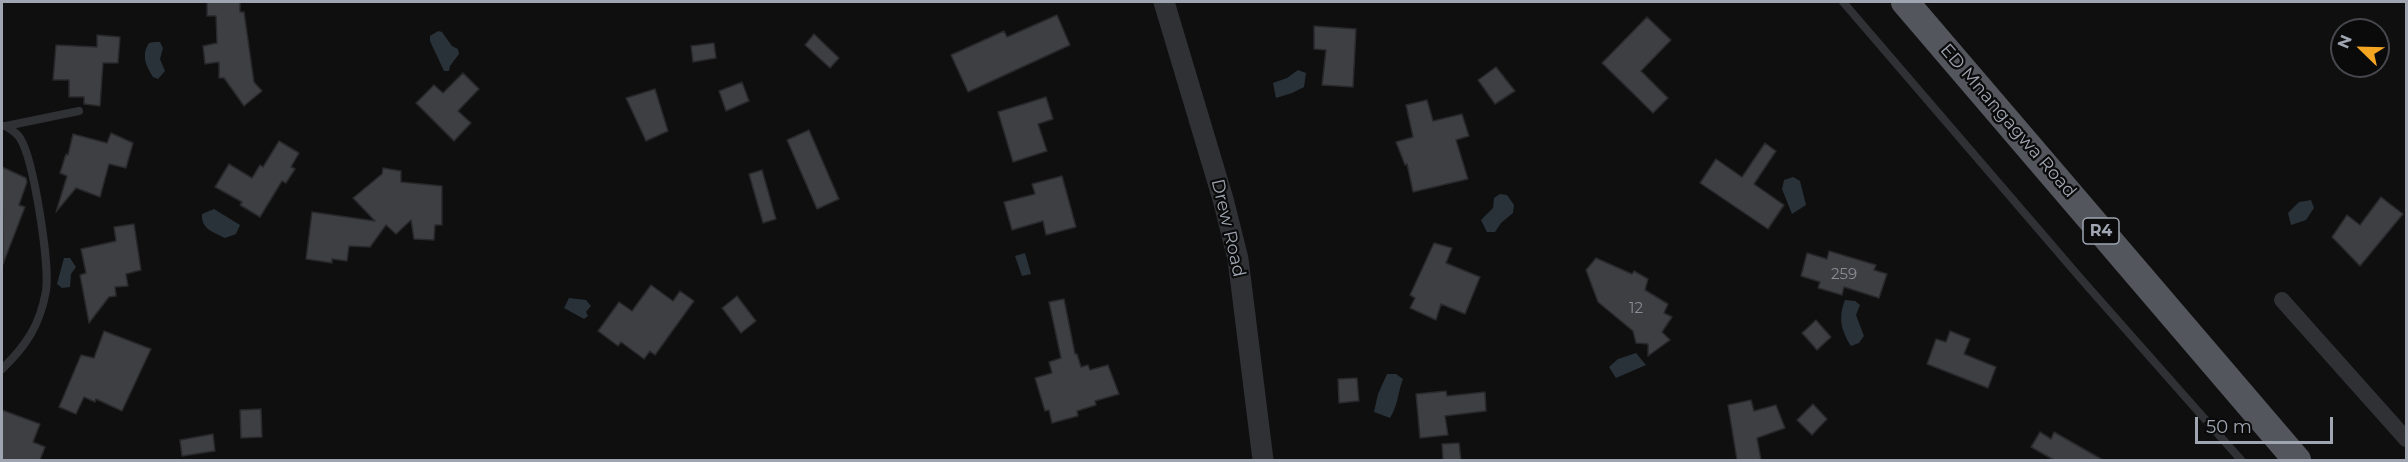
<!DOCTYPE html>
<style>
body{margin:0}
#map{position:relative;width:2408px;height:462px;overflow:hidden;background:#0f0f10;font-family:Montserrat,sans-serif}
canvas{display:block}
.frame{position:absolute;inset:0;border:3px solid #9fa6b1;pointer-events:none}
.north{position:absolute;left:2330px;top:18px;width:60px;height:60px;box-sizing:border-box;background:#0a0a0b;border:2px solid #46484d;border-radius:50%;rotate:293deg;font-size:16px;font-weight:700;line-height:24px;text-align:center;color:#9fa6b1}
.north::after{content:'';display:block;margin:auto;width:21px;height:27px;background:#f4a623;clip-path:polygon(50% 0,100% 100%,50% 72%,0 100%)}
.scale{position:absolute;left:2195px;top:417px;width:138px;height:27px;box-sizing:border-box;border:3px solid #9fa6b1;border-top:0;padding-left:8px;font-size:18px;line-height:21px;white-space:nowrap;color:#9fa6b1;-webkit-text-stroke:4px #0a0a0b;paint-order:stroke}
</style>
<div id="map">
<canvas width="2408" height="462"></canvas>
<div class="frame"></div>
<div class="north">N</div>
<div class="scale">50 m</div>
</div>
<script>
const context = document.querySelector('canvas').getContext('2d');
context.lineJoin = 'round';
function fill(path, color) { context.fillStyle = color; context.fill(path, 'evenodd'); }
function trace(path, color, width, dash) { context.strokeStyle = color; context.lineWidth = width; context.lineCap = dash ? 'butt' : 'round'; context.setLineDash(dash || []); context.stroke(path); }
function drawText(font, color, halo, rows, align = 'center') {
  context.font = font + ' Montserrat,sans-serif'; context.lineWidth = 4.5; context.setLineDash([]); context.textBaseline = 'middle'; context.strokeStyle = halo; context.fillStyle = color; for (const [text, x, y, turn = 0] of rows) {
    context.save(); context.translate(x, y); context.rotate((+turn || 0) * Math.PI / 180); context.textAlign = isNaN(turn) ? turn : align; if (halo) context.strokeText(text, 0, 0); context.fillText(text, 0, 0); context.restore();
  }
}
const water = new Path2D(`
 M438 31 442 32 452 46 458 49 459 54 450 66 449 71H444L430 41V36Z
 M154 42H160L163 48 160 59 165 71 158 79 153 77C146 66 141 55 149 43Z
 M1298 70 1306 73 1304 87 1292 93 1276 98 1273 83 1287 78Z
 M1793 177 1800 181 1806 205 1792 214 1782 189 1784 180Z
 M1500 194 1507 195 1514 205 1513 213 1501 223 1495 232H1487L1481 220 1493 208 1494 198Z
 M2311 200 2314 208 2306 220 2291 225 2288 213 2299 202Z
 M214 209 240 225 236 234 225 238C213 232 201 229 202 214Z
 M1025 253 1031 274 1022 276 1015 256Z
 M64 258H70L76 267 71 274 70 287 62 288 57 284Z
 M569 298 586 300 591 306 586 312 588 316 584 319 564 308Z
 M1845 300 1855 301 1860 305 1856 315 1864 336 1859 343 1851 346C1841 330 1838 318 1845 300Z
 M1636 353 1646 365 1616 378 1609 367 1618 359Z
 M1387 374H1396L1403 379C1397 395 1399 403 1390 418L1374 412 1378 394Z`);
const building = new Path2D(`
 M207 2H240V12H244L254 82 262 91 244 106 224 78H219V62L205 64 203 46 217 43 216 16H207Z
 M1057 15 1070 45 968 92 951 55 1004 31 1007 37Z
 M1647 17 1671 40 1641 71 1668 98 1653 113 1602 63Z
 M1314 26 1356 29 1353 87 1322 85 1326 50 1314 49Z
 M814 34 839 58 830 68 805 45Z
 M97 35 120 37 118 63H103L100 106 84 104V97H69V80H53L56 45 97 47Z
 M714 43 716 58 693 62 691 46Z
 M1496 67 1515 91 1495 104 1478 80Z
 M463 73 479 89 458 111 471 123 454 141 416 103 434 85 443 93Z
 M742 82 749 101 726 111 719 91Z
 M655 89 668 131 646 141 626 98Z
 M1046 97 1053 119 1038 124 1047 151 1013 162 998 112Z
 M1427 100 1433 121 1462 114 1469 136 1456 140 1468 179 1413 192 1407 164 1405 165 1396 142 1413 137 1406 105Z
 M809 130 839 199 817 209 787 140Z
 M111 133 133 143 126 168 109 164 100 197 76 188 56 212 67 176 60 173 66 154 68 155 73 134 107 143Z
 M279 141 299 153 291 167 295 169 286 183 282 181 260 217 240 205 242 202 215 187 229 164 252 178 260 165 263 167Z
 M1765 143 1776 151 1754 184 1784 205 1768 229 1700 183 1716 159 1742 177Z
 M2 167 26 178 27 182 19 205 25 207 3 264Z
 M383 168 401 171V182L442 186V225H435L434 240 414 239 411 220 396 234 386 225 370 247 349 246 347 261 332 259V263L306 259 312 212 375 221 353 198 382 174Z
 M762 170 776 219 763 223 749 174Z
 M1062 176 1076 227 1046 235 1043 221 1012 230 1004 202 1035 194 1032 184Z
 M2381 197 2403 214 2360 266 2332 237 2347 215 2360 225Z
 M134 224 141 270 126 274 128 286 115 287 116 296 109 297 89 323 80 275 86 273 81 249 116 241 114 227Z
 M1434 243 1452 248 1446 263 1480 277 1465 314 1441 304 1436 320 1410 308 1415 298 1410 295Z
 M1829 251 1876 265 1874 270 1887 274 1879 298 1844 287 1842 295 1818 288 1820 282 1801 276 1807 253 1827 259Z
 M1596 258 1632 274 1634 271 1648 279 1645 290 1668 304 1664 313 1672 317 1662 332 1670 340 1648 356V344L1636 343 1633 331 1598 302 1586 270Z
 M651 285 673 301 680 291 694 301 655 355 650 351 644 359 621 342 618 346 598 331 619 302 632 311Z
 M737 296 756 321 741 333 722 308Z
 M1064 299 1075 354H1077L1081 367 1088 365 1090 370 1108 365 1119 394 1095 401 1096 405 1077 411 1078 416 1052 423 1049 410 1045 411 1035 378 1052 373 1049 362 1061 358 1049 302Z
 M1816 320 1831 337 1817 350 1802 333Z
 M104 331 151 349 122 411 96 399 95 402 84 397 76 414 59 407 81 355 94 358Z
 M1950 331 1970 339 1964 354 1996 367 1988 388 1927 364 1936 339 1946 342Z
 M1357 378 1359 401 1339 403 1338 379Z
 M1446 391 1447 396 1485 392 1486 411 1445 416 1448 435 1420 438 1416 394Z
 M1751 400 1754 411 1776 405 1785 428 1757 438 1761 460H1737L1728 405Z
 M1813 404 1827 419 1812 435 1797 420Z
 M261 409 262 437 241 438 240 410Z
 M2 410 40 424 33 442 45 447 40 460H2Z
 M2040 432 2051 439 2054 432 2103 460H2054L2031 447Z
 M213 434 215 451 182 456 180 440Z
 M1459 443 1461 460H1443L1442 444Z`);
const service = new Path2D(`
 M1843 2 2082 280 2241 460
 M2 126H6C10 129 17 133 20 138 34 160 50 265 46 291 40 325 26 346 2 369
 M6 126 79 111`);
const minor = new Path2D(`
 M2282 300 2406 439`);
const tertiary = new Path2D(`
 M1164 2 1223 199 1238 259 1263 460`);
const trunk = new Path2D(`
 M1905 2 2297 460`);
const numberNames = [
 ["259",1844,275],
 ["12",1636,309]
];
const shields = [
 [2101,231,36]
];
const shieldNames = [
 ["R4",2101,231]
];
const streetNames = [
 ["ED Mnangagwa Road",2008,121,49],
 ["Drew Road",1228,228,77]
];
fill(water, '#283238');
fill(building, '#3e3f43');
trace(building, '#29292c', 1.5);
trace(service, '#303135', 8);
trace(minor, '#303135', 16);
trace(tertiary, '#303135', 21);
trace(trunk, '#54565d', 28);
drawText('15px', '#878c96', null, numberNames);
for (const [x, y, w] of shields) { const box = new Path2D(); box.roundRect(x - w / 2, y - 13, w, 26, 4.5); context.fillStyle = '#0a0a0b'; context.fill(box); trace(box, '#9fa6b1', 1.5); }
drawText('bold 16px', '#9fa6b1', null, shieldNames);
drawText('18px', '#9fa6b1', '#0a0a0b', streetNames);
</script>
